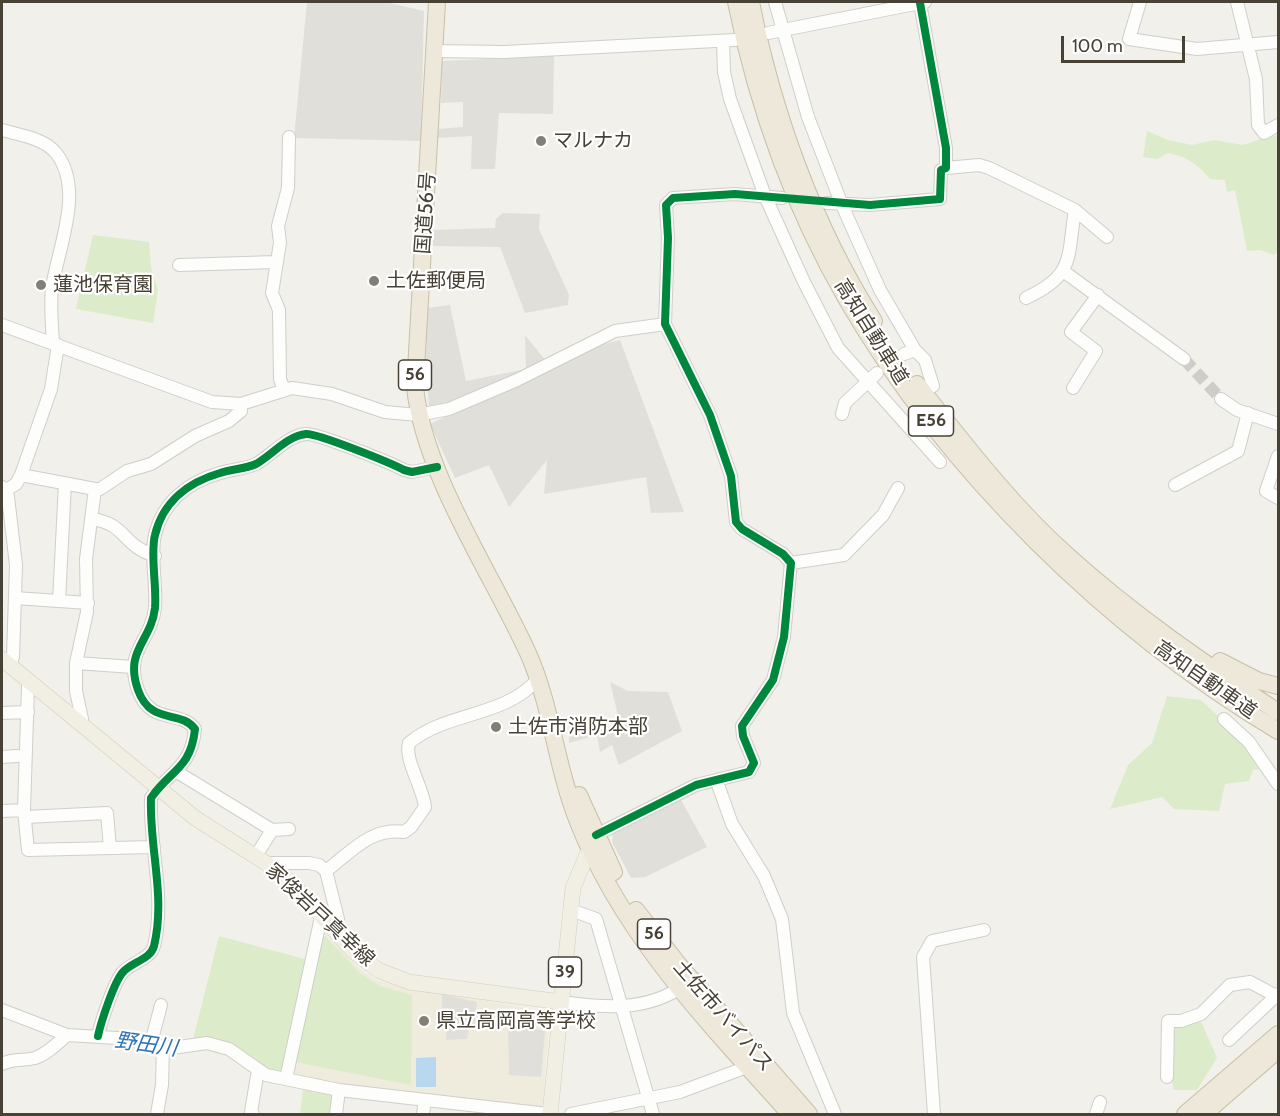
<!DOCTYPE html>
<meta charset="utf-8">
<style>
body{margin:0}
#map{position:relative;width:1280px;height:1116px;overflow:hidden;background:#f1f0eb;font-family:Cabin,sans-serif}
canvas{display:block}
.frame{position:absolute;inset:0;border:3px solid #484236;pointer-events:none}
.scale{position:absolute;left:1061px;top:36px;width:124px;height:27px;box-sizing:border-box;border:3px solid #484236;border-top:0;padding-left:8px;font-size:18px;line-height:21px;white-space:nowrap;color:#484236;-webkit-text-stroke:4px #fff;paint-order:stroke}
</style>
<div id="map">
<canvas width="1280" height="1116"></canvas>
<div class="frame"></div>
<div class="scale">100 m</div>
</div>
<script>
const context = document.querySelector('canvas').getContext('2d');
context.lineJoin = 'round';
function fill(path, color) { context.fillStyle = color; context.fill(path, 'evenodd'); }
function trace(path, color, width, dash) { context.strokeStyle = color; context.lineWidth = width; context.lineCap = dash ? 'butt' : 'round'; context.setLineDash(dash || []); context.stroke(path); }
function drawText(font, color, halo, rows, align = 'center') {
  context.font = font + ' Cabin,"Noto Sans JP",sans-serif'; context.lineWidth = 4.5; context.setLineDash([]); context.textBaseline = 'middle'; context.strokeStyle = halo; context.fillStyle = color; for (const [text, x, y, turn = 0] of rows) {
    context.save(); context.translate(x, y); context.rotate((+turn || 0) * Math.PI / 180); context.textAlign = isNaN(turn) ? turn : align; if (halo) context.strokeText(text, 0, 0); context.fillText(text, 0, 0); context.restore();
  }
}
const education = new Path2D(`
 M325 933 362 971 378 981 531 1009 546 1017 549 1024 542 1111 415 1096 293 1077 290 1073 320 935Z`);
const green = new Path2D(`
 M1147 131 1168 140 1192 145 1214 140 1243 145 1269 136H1278V251L1274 255 1260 250 1247 251 1235 190 1227 192 1225 180 1210 179C1197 164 1188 157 1168 153L1157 159 1143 157Z
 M93 235 149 242 151 267 158 290 153 323 76 309Z
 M1167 696 1201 700 1234 731 1263 769 1253 770 1249 781 1225 784 1219 811 1174 809 1162 797 1110 809 1128 765 1152 743Z
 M219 936 305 959 283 1074 264 1067 226 1041 193 1039Z
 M325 936 360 973 380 986 412 995 411 1085 295 1062 320 937Z
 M1200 1019 1217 1058 1197 1090H1173L1172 1025Z
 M303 1089 330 1092 334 1096 332 1114H300Z`);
const parking = new Path2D(`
 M307 2H385L424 11 421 141 294 138Z
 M554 56 553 114 499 113 495 169H471L472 136 435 138 437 129 463 127V102L441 103 442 61Z
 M503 213 540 214 539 229 569 295 568 305 525 313 500 247 433 246V230L495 228 496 219Z
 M450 305 466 381 526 369 525 335 546 361 467 396 429 409 426 363 427 308Z
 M620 340 684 512 651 513 646 477 544 494 547 460 509 507 489 465 455 478 430 424 586 349Z
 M610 682 628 691 668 692 682 731 619 765 612 745 600 752 597 735 569 743V737L620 724Z
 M680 798 707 847 645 877 631 878 612 842 613 832Z
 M442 994 477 1002 475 1025 470 1026 467 1039 446 1040V1025H442Z
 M508 1020 534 1021V1029L545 1031 541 1077 509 1075Z`);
const water = new Path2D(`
 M436 1057V1087H416V1058Z`);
const minorTunnel = new Path2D(`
 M1184 359 1221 399`);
const minor = new Path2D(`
 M775 2 808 117 842 205 880 290 915 350 925 360 933 386
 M1140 2 1129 39 1197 49 1278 42
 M1237 2 1256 79 1258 125 1264 133 1278 125
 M768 33 925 2
 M723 41 724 72 730 99 765 196 804 282 838 348 940 462
 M435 51 504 52 735 40
 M2 130C19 135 44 138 56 153 85 190 58 247 52 288 50 306 52 325 53 343
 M946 168 979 165 989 168 1075 210 1107 237
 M827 203 870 205 940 199 941 170 946 168V148L920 3
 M179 265 276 262
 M1063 271 1184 359
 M1026 298C1075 275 1067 259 1075 210
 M2 325 212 402 241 404 292 388 332 394 385 412 418 415 449 409 517 380 615 331 665 324
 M904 354 915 350
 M1073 388 1096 351 1071 332 1098 295
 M284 390 280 379 279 310 272 293 280 243 278 226 288 188 289 137
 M1221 399 1237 410 1278 424
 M842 414 845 403 877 373
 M1278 456 1266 491 1278 498
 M21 475 95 489 86 559 87 612 76 663V691L82 719 81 725
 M1175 485 1238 451 1248 413
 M2 487 6 490 8 497 16 565 13 657 10 666
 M95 489H100L127 471 151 464 195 436 229 421 241 411V404
 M6 490 16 484 21 475 51 389 58 345
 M92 519C127 524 121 545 155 556
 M791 563 844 555 883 515 898 488
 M15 598 88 603
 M59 601 65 483
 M76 663 133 667
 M2 713 28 712
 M1224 719 1249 742 1278 784
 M2 757 17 756
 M177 772 272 830
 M717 782 732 824 764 876 782 919 793 1013 835 1114
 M24 810 28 850 154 847
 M2 811 24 810 28 687 30 683
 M25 817 107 813 110 848
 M596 835 696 785 749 772 754 763 743 736 742 726 773 680 784 637 791 563 783 554 742 529 736 522 731 476 710 415 665 324 668 238 666 205 673 198 735 194 782 198
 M256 856 272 830 289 829
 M266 863H309L319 865 326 871 338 919 334 930
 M326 871C351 852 371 827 404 832L411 827 425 807C423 787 404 760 409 743 447 711 504 718 538 679
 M571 910 596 919 653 1114
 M561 1002C605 1008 648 1012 686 984
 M2 1010 67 1035 117 1038 172 1048 207 1043 229 1049 266 1075 339 1090 548 1114
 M98 1036C101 1022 114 982 123 972 132 962 151 959 154 946 166 896 149 847 151 798 170 770 191 769 195 729 180 709 151 726 138 690 124 650 151 642 155 608 157 587 150 554 155 535 163 501 189 482 220 473 232 469 245 469 256 464 272 455 287 436 306 434 317 433 391 463 404 470L412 472 437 467
 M1229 1040 1278 994
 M151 1043 161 1005
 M2 1064C13 1058 23 1061 35 1058 47 1054 58 1043 67 1035
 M1167 1077 1168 1021H1181L1201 1014 1230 985 1250 982 1278 997
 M286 1079 321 917
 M157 1114 162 1085 163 1047
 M253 1114 251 1112 258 1070
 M336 1114 339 1090
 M423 1114 425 1100
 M571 1114 680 1092 747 1067
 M934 1114 923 957 932 941 984 930
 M1096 1114 1100 1102`);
const major = new Path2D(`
 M2 659 195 818 266 863 292 883 353 951 378 970 409 982 561 1002
 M550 1114 573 888 594 838`);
const highway = new Path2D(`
 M437 2 415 387C424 475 491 572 528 653 552 707 556 767 578 822 623 936 710 1025 790 1114
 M736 2C757 105 794 209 847 300 947 472 1108 629 1278 731
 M751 2C773 112 813 225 874 321
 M917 384C964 443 1011 505 1067 555 1132 614 1205 664 1278 712
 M1220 661 1259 681 1278 686
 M579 795 614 872
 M636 910 679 965 809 1114
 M1185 1114 1278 1034
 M1204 1114 1278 1050`);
const cycleway = new Path2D(`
 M596 835 696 785 749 772 754 763 743 736 742 726 773 680 784 637 791 563 783 554 742 529 736 522 731 476 710 415 665 324 668 238 666 205 673 198 735 194 870 205 940 199 941 170 946 168V148L920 3
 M98 1036C101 1022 114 982 123 972 132 962 151 959 154 946 166 896 149 847 151 798 170 770 191 769 195 729 180 709 151 726 138 690 124 650 151 642 155 608 157 587 150 554 155 535 163 501 189 482 220 473 232 469 245 469 256 464 272 455 287 436 306 434 317 433 391 463 404 470L412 472 437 467`);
const markers = [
 [541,141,6,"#837f75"],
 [374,281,6,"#837f75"],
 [41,285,6,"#837f75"],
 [496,727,6,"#837f75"],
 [424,1021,6,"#837f75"]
];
const shields = [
 [415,375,33],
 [931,421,45],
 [654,934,33],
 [565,972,33]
];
const shieldNames = [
 ["56",415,375],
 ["E56",931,421],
 ["56",654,934],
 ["39",565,972]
];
const poiNames = [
 ["マルナカ",553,141],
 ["土佐郵便局",386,281],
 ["蓮池保育園",53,285],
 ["土佐市消防本部",508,727],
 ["県立高岡高等学校",436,1021]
];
const streetNames = [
 ["国道56号",426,213,-86],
 ["高知自動車道",871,332,58],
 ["高知自動車道",1205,680,35],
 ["家俊岩戸真幸線",320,915,43],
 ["土佐市バイパス",723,1016,49]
];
const waterNames = [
 ["野田川",146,1045,8]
];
fill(education, '#efecdd');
fill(green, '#dceccb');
fill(parking, '#e1dfda');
fill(water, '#bad7f0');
trace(minorTunnel, '#cfcdc7', 12, [12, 6]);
trace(minor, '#cfcec8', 14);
trace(major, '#d4ceb8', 16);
trace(highway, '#c9bfa6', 18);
trace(minor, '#fdfdfc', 12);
trace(major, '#f1eee4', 15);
trace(highway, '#ede8d9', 16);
trace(cycleway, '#00873e', 8);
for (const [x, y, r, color] of markers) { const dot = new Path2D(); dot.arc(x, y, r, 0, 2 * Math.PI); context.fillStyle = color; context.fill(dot); trace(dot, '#fff', 2); }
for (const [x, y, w] of shields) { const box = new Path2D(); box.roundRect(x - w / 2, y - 15, w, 30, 4.5); context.fillStyle = '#fff'; context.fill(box); trace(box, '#484236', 1.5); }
drawText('bold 18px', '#484236', null, shieldNames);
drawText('20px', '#484236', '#fff', poiNames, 'left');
drawText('20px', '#484236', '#fff', streetNames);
drawText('italic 21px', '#2c72b7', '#fff', waterNames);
</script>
